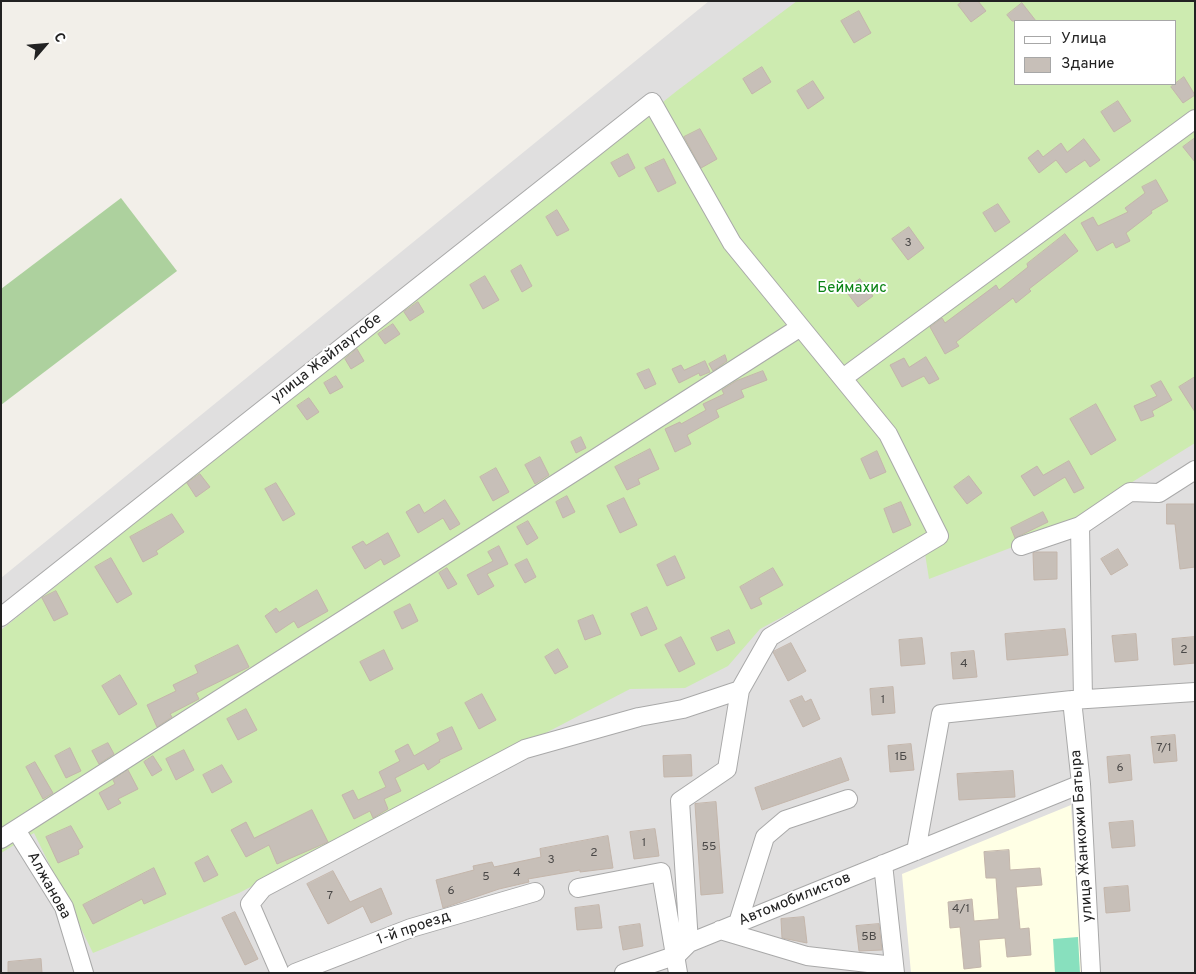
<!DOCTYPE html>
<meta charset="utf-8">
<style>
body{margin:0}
#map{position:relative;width:1196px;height:974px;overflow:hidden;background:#f2efe9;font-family:Overpass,sans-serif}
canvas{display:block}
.frame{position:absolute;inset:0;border:2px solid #222;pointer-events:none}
.legend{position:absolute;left:1014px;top:20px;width:162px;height:65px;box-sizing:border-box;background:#fff;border:1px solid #a7a7a7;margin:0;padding:6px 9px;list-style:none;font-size:15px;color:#222}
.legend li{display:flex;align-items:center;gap:10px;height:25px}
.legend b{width:25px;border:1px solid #a7a7a7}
.north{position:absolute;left:20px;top:20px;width:50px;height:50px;-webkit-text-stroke:4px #fff;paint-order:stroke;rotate:63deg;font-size:14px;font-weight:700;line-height:20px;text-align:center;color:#222}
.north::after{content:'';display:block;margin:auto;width:18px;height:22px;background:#222;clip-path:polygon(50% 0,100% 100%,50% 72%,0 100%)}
</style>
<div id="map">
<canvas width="1196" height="974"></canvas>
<div class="frame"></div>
<ul class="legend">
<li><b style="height:6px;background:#fff"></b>Улица</li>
<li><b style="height:14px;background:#c7bfb8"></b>Здание</li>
</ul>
<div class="north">С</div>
</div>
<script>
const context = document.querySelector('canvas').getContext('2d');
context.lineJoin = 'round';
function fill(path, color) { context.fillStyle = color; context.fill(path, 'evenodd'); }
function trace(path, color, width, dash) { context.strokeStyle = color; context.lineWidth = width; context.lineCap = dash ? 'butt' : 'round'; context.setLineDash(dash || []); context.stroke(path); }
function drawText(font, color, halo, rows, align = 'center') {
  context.font = font + ' Overpass,sans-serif'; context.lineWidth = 4; context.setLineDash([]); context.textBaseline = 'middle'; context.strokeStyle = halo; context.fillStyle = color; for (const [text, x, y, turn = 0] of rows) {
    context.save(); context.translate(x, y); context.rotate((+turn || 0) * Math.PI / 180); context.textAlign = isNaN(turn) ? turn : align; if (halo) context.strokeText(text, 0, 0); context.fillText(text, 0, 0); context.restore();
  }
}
const residential = new Path2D(`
 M709 1H1195V973H1V578ZM1015 21H1175V84H1015Z`);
const education = new Path2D(`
 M1071 805 1082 973H911L902 874Z`);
const grass = new Path2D(`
 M797 1H1195V443L1052 532 929 579 923 541 760 629 728 666 685 688 630 689 239 893 93 953 34 833 1 853V630L678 90ZM1015 21H1175V84H1015Z`);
const forest = new Path2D(`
 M121 198 177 271 1 405V289Z`);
const pitch = new Path2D(`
 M1078 937 1080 973H1055L1053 939Z`);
const building = new Path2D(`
 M963 1H978L986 11 971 22 958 5Z
 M1022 3 1036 21H1012L1007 15Z
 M859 11 871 33 854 43 841 21Z
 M762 67 771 82 752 94 743 79Z
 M1184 77 1195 95 1183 103 1171 87Z
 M813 81 824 98 808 109 797 91Z
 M1118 101 1131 121 1114 132 1101 112Z
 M700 129 717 159 701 168 684 137Z
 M1195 138V162L1183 147Z
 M1084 139 1100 160 1090 167 1085 160 1066 173 1056 160 1039 173 1028 158 1038 150 1043 157 1061 143 1067 152Z
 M628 154 635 168 619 177 611 163Z
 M664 159 676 183 658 192 645 168Z
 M1156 180 1168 201 1151 211 1152 213 1126 233 1130 241 1116 248 1113 242 1097 251 1081 223 1093 217 1098 226 1128 212 1125 208 1145 193 1142 187Z
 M998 204 1010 222 995 232 983 213Z
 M557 210 569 230 557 236 546 217Z
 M909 227 924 248 908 260 892 239Z
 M1065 234 1078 251 1029 289 1031 291 1016 303 1013 298 956 342 959 346 945 354 930 327 942 318 945 323 996 285 999 290 1028 267 1027 264Z
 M521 265 532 286 522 292 511 271Z
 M485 276 499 300 483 309 470 285Z
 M860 279 873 296 858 307 845 290Z
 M418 302 424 312 410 321 404 312Z
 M393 324 400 334 385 344 378 334Z
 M357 349 364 361 351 369 345 359Z
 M725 355 727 361 713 371 709 364Z
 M926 357 939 379 929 384 924 376 902 387 890 365 904 358 909 367Z
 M705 361 710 372 700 376 699 373 679 383 672 369 681 365 684 370Z
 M649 369 656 384 645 389 637 374Z
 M763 371 767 380 741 390 744 397 716 410 719 417 687 435 691 444 675 452 665 429 680 422 681 424 706 410 703 404 724 394 722 390 736 381Z
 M336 376 343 387 330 394 324 383Z
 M1195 377V412L1179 387Z
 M1161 381 1172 400 1152 411 1154 416 1141 421 1134 406 1157 396 1151 386Z
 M309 398 319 412 307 420 297 406Z
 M1096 404 1116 440 1091 455 1070 419Z
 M581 437 586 448 576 453 571 442Z
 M650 449 659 469 638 479 640 484 627 490 615 467Z
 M877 451 886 472 870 479 861 459Z
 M540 457 549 475 535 484 525 465Z
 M1069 461 1084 488 1074 493 1065 477 1034 496 1021 476 1037 466 1043 475Z
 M496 468 509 492 493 501 480 477Z
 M200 474 210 487 196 497 187 483Z
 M969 476 982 493 967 504 954 487Z
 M276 483 295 514 283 521 265 489Z
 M567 496 575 512 563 518 556 502Z
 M624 498 637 525 620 533 607 506Z
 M445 500 460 524 450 530 443 518 418 533 406 512 419 504 424 513Z
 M901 502 911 525 893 533 884 509Z
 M1167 504H1195V567L1180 569 1175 524H1167Z
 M1043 512 1048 522 1015 538 1011 528Z
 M172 514 184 532 156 551 158 554 143 562 130 537Z
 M528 521 538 538 527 545 517 527Z
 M388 533 400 556 384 565 381 559 365 569 352 547 363 541 366 545Z
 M499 546 508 564 487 574 494 586 478 595 467 575 493 561 488 552Z
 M1118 549 1128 565 1111 575 1101 559Z
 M1036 552H1057V579L1034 580 1033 553Z
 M675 556 685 578 667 586 657 565Z
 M111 558 132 594 117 603 95 567Z
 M527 559 536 577 525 583 515 565Z
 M447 568 457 584 448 589 439 573Z
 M773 568 783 585 759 598 762 604 751 609 740 587Z
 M317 590 328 611 298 628 294 621 276 633 265 616 276 608 279 612Z
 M56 591 68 614 54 621 42 598Z
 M410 604 418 621 402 629 394 612Z
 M647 607 657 629 641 636 631 614Z
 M593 615 601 634 585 640 578 621Z
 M1065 629 1068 655 1007 660 1005 634Z
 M729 630 735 643 717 651 711 638Z
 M1136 634 1138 660 1115 662 1112 636Z
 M681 637 695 664 679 672 665 645Z
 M1195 637V663L1174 665 1172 639Z
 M922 638 925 664 901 666 899 640Z
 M791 643 806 671 788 681 773 652Z
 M238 645 249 667 196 693 199 699 170 714 172 717 157 727 147 705 176 691 173 685 198 673 195 666Z
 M558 649 568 667 555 674 545 657Z
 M384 650 393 669 370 681 360 662Z
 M974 651 977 677 953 679 951 653Z
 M120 675 137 704 119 715 102 686Z
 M893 687 895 713 872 715 870 689Z
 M482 694 496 720 479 729 465 703Z
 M802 696 805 702 811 699 820 719 803 727 790 701Z
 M246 709 257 730 238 740 227 719Z
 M452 727 462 749 439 760 440 762 428 770 424 763 395 778 401 791 384 799 388 809 373 818 370 811 354 819 342 795 353 790 358 800 386 787 379 772 400 761 395 751 408 744 414 756 440 741 437 734Z
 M1175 735 1177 761 1154 763 1151 737Z
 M108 743 114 754 99 764 92 751Z
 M911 744 914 770 890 772 888 746Z
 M70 748 81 771 66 778 55 756Z
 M184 750 194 770 176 780 166 759Z
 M691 755 692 776 664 777 663 756Z
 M1130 755 1132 780 1109 783 1107 757Z
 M153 756 162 770 152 776 144 762Z
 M841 758 849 780 762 810 755 788Z
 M35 762 53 793 43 799 26 767Z
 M222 765 232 782 212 793 203 775Z
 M128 770 138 789 118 799 121 803 108 810 99 793 115 784 113 780Z
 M1013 771 1015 797 959 800 957 774Z
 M716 802 723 893 701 895 695 804Z
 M312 810 328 842 277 864 269 845 246 857 231 830 246 822 254 838Z
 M1133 821 1135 846 1112 848 1109 823Z
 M71 826 83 847 78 850 79 854 58 863 46 837Z
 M655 829 659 856 634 859 630 832Z
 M608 836 613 868 580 872V870L528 879 529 882 499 889 443 908 436 880 474 870 473 866 492 862 494 867 541 857 540 849Z
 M1009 850 1010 870 1040 868 1042 885 1016 887 1020 929 1029 928 1031 955 1007 957 1005 938 979 940 981 967 964 969 960 927 950 928 948 902 972 899 974 921 999 919 996 878H986L984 852Z
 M208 856 218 875 204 882 195 863Z
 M154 868 166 894 144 904 142 899 93 924 83 905Z
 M333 871 350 902 381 888 392 914 371 923 363 906 328 924 307 884Z
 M1128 886 1130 911 1106 913 1104 888Z
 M599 905 602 928 577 930 575 908Z
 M235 912 258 959 245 965 222 918Z
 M804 917 807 943 782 938 781 919Z
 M640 924 643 946 623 950 619 927Z
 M879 924 882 950 859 951 856 926Z
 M41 959 42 973H8V962Z`);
const minor = new Path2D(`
 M843 378 1195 119
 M1080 526 1083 699
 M1021 546 1080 526 1130 492 1159 493 1195 470
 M1 617 652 102 732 243 888 434 939 536 770 637 740 690 683 709 639 717 525 749 263 888 250 904 280 973
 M1072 700 1081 784 1091 973
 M16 830 64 907 84 973
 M1 839 799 328
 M916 851 941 714 1072 700 1195 692
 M883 864 895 973
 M578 888 661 872 678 973
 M738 923 765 837 785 820 848 799
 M720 930 807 956 894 966
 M689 943 680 801 727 769 740 690
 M295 973 411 928 535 892
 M624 973 677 955 689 943 1081 784`);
const numberNames = [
 ["3",908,244],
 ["2",1184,651],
 ["4",964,665],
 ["1",883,701],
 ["7/1",1164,749],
 ["1Б",901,758],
 ["6",1120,769],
 ["1",644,844],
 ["55",709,848],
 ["2",594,854],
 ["3",551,861],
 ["4",517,874],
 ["5",486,878],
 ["6",451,892],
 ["7",330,897],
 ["4/1",961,910],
 ["5В",869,938]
];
const parkNames = [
 ["Беймахис",852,289]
];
const streetNames = [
 ["улица Жайлаутобе",327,359,-38],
 ["улица Жанкожи Батыра",1083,836,-94],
 ["Алжанова",48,886,61],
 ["Автомобилистов",795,900,-22],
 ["1-й проезд",414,929,-19]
];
fill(residential, '#e0dfdf');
fill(education, '#ffffe5');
fill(grass, '#cdebb0');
fill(forest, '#add19e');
fill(pitch, '#88e0be');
fill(building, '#c7bfb8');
trace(building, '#c4b6ab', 1);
trace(minor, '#a9a9a9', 20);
trace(minor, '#fff', 18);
drawText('12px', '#4b4948', null, numberNames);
drawText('15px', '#0c8416', '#fff', parkNames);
drawText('15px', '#222', '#fff', streetNames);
</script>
